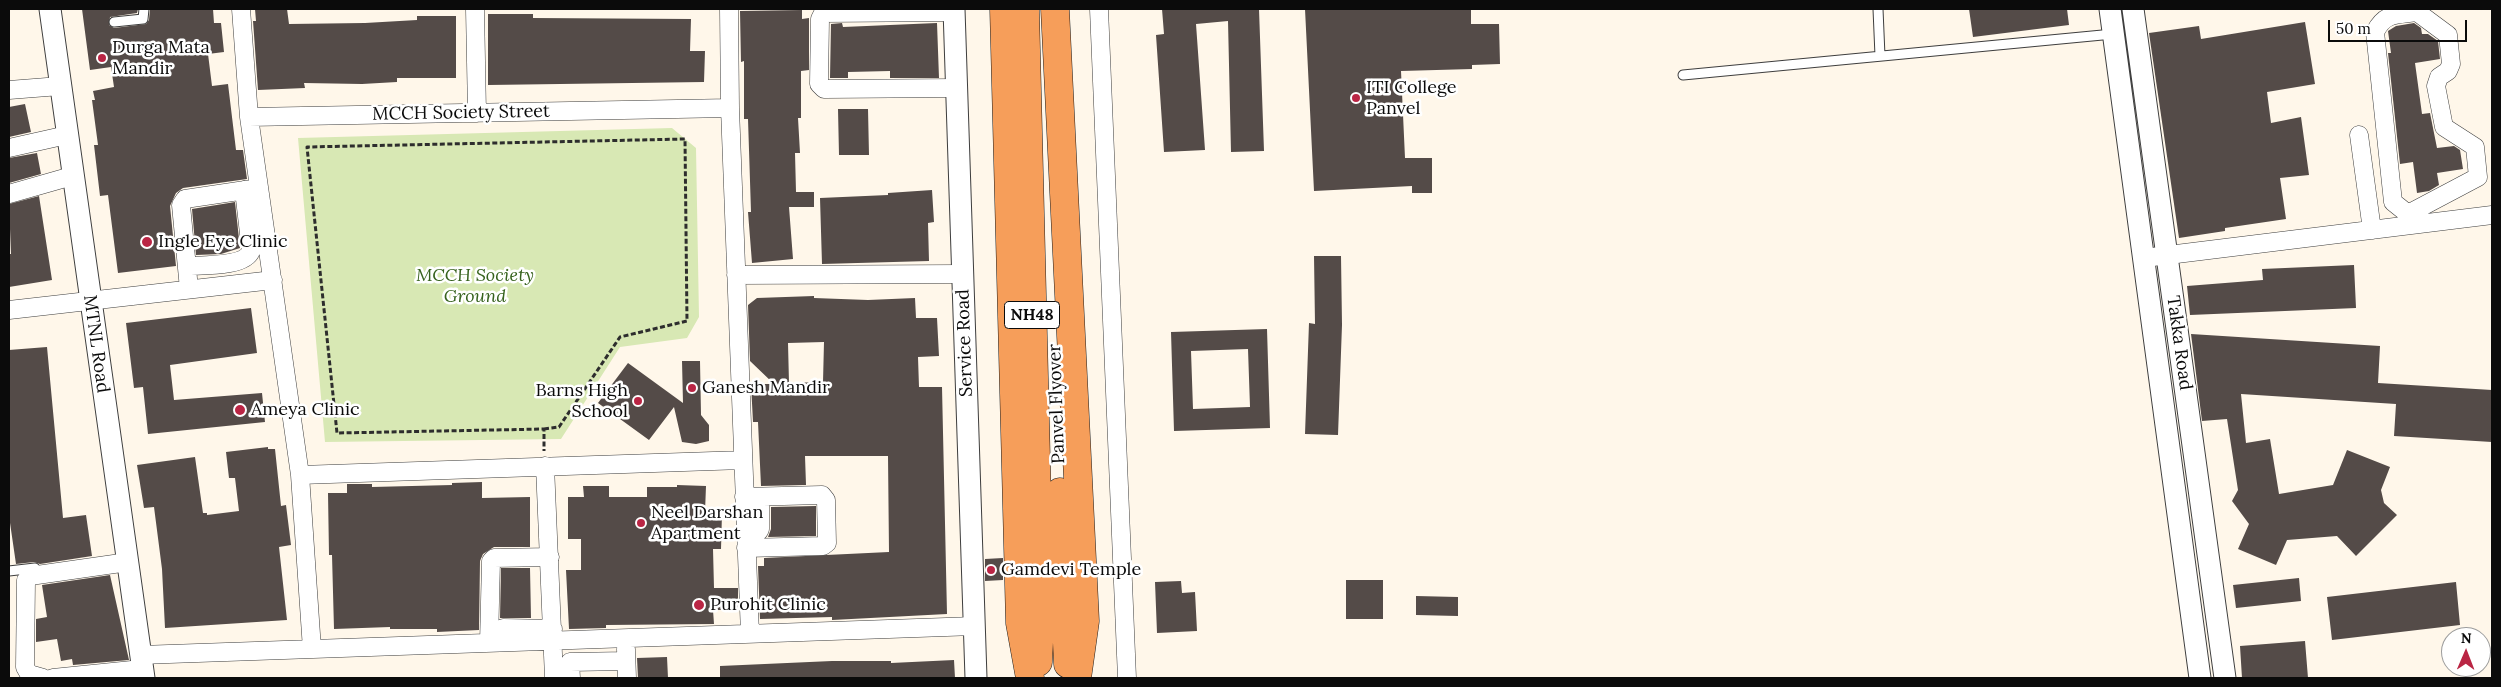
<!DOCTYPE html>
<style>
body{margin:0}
#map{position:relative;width:2501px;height:687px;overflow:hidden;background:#fff7ea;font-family:Lora,serif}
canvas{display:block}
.frame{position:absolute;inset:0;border:10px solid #0b0b0b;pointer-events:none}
.north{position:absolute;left:2441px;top:627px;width:50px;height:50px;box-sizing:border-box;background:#fff;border:1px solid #9d9d9d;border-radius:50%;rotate:1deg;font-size:14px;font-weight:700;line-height:20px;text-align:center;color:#0b0b0b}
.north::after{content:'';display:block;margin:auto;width:18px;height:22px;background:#ba2544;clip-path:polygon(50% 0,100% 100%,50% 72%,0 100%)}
.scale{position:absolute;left:2328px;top:20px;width:139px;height:22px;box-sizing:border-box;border:2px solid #0b0b0b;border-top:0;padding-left:6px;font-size:15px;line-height:18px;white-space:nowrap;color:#0b0b0b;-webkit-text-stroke:4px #fff;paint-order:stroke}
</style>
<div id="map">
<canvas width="2501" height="687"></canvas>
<div class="frame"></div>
<div class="north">N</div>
<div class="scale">50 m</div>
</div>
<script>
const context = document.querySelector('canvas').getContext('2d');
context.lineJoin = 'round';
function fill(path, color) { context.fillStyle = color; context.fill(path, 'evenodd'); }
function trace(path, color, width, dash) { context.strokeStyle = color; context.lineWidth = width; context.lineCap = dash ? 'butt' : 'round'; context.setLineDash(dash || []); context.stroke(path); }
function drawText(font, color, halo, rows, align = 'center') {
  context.font = font + ' Lora,serif'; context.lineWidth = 5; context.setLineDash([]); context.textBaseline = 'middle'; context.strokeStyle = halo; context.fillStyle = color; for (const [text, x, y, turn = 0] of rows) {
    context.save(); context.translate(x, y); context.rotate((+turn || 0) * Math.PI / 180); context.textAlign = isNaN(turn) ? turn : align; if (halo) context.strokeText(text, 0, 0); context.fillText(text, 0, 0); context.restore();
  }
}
const green = new Path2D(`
 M672 128 696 148 699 317 687 338 620 347 561 439 325 442 298 138Z`);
const building = new Path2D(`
 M82 9H138L137 13 110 17 109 25 114 28 146 24 149 20 150 9H213L214 23H221L224 52 208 54 212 86 228 84 236 150H243L247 179 183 188 176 193 170 206 176 266 118 273 108 195 100 196 94 145H98L92 100H95L93 91 114 87 111 67 90 70Z
 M255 9H287L289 24 365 23 417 20V16H456V78H397V82L362 84 304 83 305 88 258 90 253 21H256Z
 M1162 9H1259L1264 151 1231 152 1228 21 1196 24 1205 150 1164 152 1156 35 1164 34Z
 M1305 9H1471V24H1499L1500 64 1472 65V69L1401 71 1405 158H1432V193H1412V186L1314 191Z
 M1969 9H2067L2069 25 1973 37Z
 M802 10V19L809 18V70L801 71V118H798L800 153H795L796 192H814V207H789L793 259 752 263 748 212H751L748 119H744V61L741 62 740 11Z
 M488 14H533V18L691 19 690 51H705L704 82 488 85Z
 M2305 22 2315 84 2267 92 2271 123 2301 117 2309 175 2280 178 2286 219 2225 228V231L2179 238 2149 33 2199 26 2201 39Z
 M842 23 843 27 937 23 939 78H890V71L848 72V78H830L831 24Z
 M2414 23 2421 28 2422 34H2428L2438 41 2440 59 2415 63 2422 114 2430 113 2437 148 2454 146 2460 150 2463 169 2437 173 2439 185 2429 191 2417 193 2413 162 2400 164 2388 53H2391L2388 31 2396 26Z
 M25 104 31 132 9 137V107Z
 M838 109H868L869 155H839Z
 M37 153 41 174 9 183V158Z
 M932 190 934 222 928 223 929 261 822 264 820 198 888 195V193Z
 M39 196 52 280 9 287V254H11L9 204Z
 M235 202 240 248 221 254 196 255 192 209Z
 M1314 256H1341L1342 325 1338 435 1305 434 1309 323 1315 324Z
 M2354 265 2356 308 2190 315 2187 286 2263 280 2262 269Z
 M814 296V298L868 300 915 298 916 318H937L939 356 918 357 919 387H942L947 614 832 620V617L760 619 758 566H764V558L889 552 888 456H805L806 485 761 486 758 422H753L751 384H774L750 361 748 305 757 298ZM824 342 823 382 789 383 788 343Z
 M251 308 257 353 170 365 174 400 262 393 265 422 148 434 143 387 134 388 126 323Z
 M1267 329 1270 428 1174 431 1171 332ZM1248 349 1250 407 1193 409 1191 351Z
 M2191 334 2380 346 2378 383 2492 390V442L2394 436 2396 404 2241 394 2246 443 2270 439 2279 494 2333 485 2347 450 2390 467 2381 490 2384 503 2397 515 2356 556 2337 536 2287 540 2276 565 2238 549 2249 524 2232 501 2238 490 2227 419 2202 421Z
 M47 347 63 518 86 515 92 556 40 564 34 562 16 564 9 516V350Z
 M682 361H700L701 415 709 425V441L696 444 682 442 674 407 649 440 598 403 628 363 683 403Z
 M268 447V449H275L281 506 286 505 291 545 279 547 287 620 165 628 162 569 154 507 144 508 137 465 195 457 203 513H207V515L239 511 235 478H229L226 452Z
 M482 482V498L530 497V547H494L483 554 480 561 479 630 437 632V629H390V627L334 629 332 555H329L328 493H347V484H372V487L452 485V483Z
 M677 485 706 486 705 512 722 513 721 549H713L714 588H738V610H713L714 624 606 625V628L569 629 566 570H581V539H568V497H584L583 486H609V497H647V487H677Z
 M816 506V536L768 537 771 529V507Z
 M1003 558V580L985 581V559Z
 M501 568H530L531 618H500Z
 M110 575 129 660 73 665 72 659 61 661 57 639 36 642V619L47 617 42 585Z
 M2299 578 2301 601 2236 608 2233 585Z
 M1346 580H1383V619H1346Z
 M1181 581 1182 593 1195 592 1197 631 1157 633 1155 582Z
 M2456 582 2460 625 2332 640 2327 597Z
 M1416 596 1458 597V616L1416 615Z
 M2305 641 2308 678H2242L2240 646Z
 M667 657 668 678H638L637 658Z
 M954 660 955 678H720V666L832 661H891V663Z`);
const path = new Path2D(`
 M544 429 559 427 620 337 687 321 685 139 307 147 337 433 544 429V451`);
const service = new Path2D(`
 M1878 9 1880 56
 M114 22 143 19 144 9
 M1683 75 2113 34
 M9 571 35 568`);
const minor = new Path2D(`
 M241 9 249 117 300 475 312 649
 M475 9 477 113
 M729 9 730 108 750 634
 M1099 9 1127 678
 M955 12 823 13 820 19 819 84 824 89 957 88
 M9 90 60 86
 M249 117 730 108
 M2359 135 2372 230
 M9 148 67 135
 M9 194 72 176
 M2408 214 2478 177 2475 147 2444 127 2436 86 2439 77 2448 71 2451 64 2448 35 2417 12C2397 15 2385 12 2375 32L2393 202 2408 214 2410 225
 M2144 258 2492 215
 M187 266C203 265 245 267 251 251L244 190
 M736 275 963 274
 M189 289 181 205 185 199 259 188
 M9 310 273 280
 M545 466 554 678
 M300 475 743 460
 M744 497 822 495 826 500 827 543 823 546 746 548
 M746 533 759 531 760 529V497
 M503 628 553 629
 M489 643 491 561 494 558 550 557
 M626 649 627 678
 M140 655 975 626
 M43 678 29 674 25 667 26 580 30 576 128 562
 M53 678 142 669
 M571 678 570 662 626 661`);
const tertiary = new Path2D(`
 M50 9 144 678
 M954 9 976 678
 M2110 9 2200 678
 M2133 9 2225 678`);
const trunk = new Path2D(`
 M1004 9 1020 623 1030 678
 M1025 9 1040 622 1038 662
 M1055 9 1085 621 1077 678
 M1060 492 1068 664`);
const markers = [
 [102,58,5,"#ba2544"],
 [1356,98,5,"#ba2544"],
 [147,242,6,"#ba2544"],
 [692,388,5,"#ba2544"],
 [638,401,5,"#ba2544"],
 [240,410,6,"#ba2544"],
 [641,523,5,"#ba2544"],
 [991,570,5,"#ba2544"],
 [699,605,6,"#ba2544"]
];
const shields = [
 [1032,315,55]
];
const shieldNames = [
 ["NH48",1032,315]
];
const poiNames = [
 ["Durga Mata",112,48],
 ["Mandir",112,69],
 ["ITI College",1366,88],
 ["Panvel",1366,109],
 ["Ingle Eye Clinic",158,242],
 ["Ganesh Mandir",702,388],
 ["Barns High",628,391,"right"],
 ["School",628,412,"right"],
 ["Ameya Clinic",251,410],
 ["Neel Darshan",651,513],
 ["Apartment",651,534],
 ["Gamdevi Temple",1001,570],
 ["Purohit Clinic",710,605]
];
const streetNames = [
 ["MCCH Society Street",461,113,-1],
 ["Service Road",965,343,-92],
 ["Takka Road",2179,343,82],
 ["MTNL Road",96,344,82],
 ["Panvel Flyover",1057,404,-92]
];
const parkNames = [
 ["MCCH Society",475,276],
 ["Ground",475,297]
];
fill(green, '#d8e8b4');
fill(building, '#544b48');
trace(service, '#3e3e3e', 11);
trace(minor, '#3e3e3e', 19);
trace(tertiary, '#3e3e3e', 23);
trace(trunk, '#1c1c1c', 29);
trace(path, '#2d2d2d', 3, [5, 2.5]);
trace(service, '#fff', 9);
trace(minor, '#fff', 18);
trace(tertiary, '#fff', 21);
trace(trunk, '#f69e5a', 28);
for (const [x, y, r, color] of markers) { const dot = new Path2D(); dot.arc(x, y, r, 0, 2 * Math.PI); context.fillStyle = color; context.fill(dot); trace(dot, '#fff', 2); }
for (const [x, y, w] of shields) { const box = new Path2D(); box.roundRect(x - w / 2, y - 13.5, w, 27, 4); context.fillStyle = '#fff'; context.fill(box); trace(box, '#0b0b0b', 1); }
drawText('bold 16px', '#0b0b0b', null, shieldNames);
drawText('18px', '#0b0b0b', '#fff', poiNames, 'left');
drawText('18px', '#0b0b0b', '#fff', streetNames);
drawText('italic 18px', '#36621d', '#fff', parkNames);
</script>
